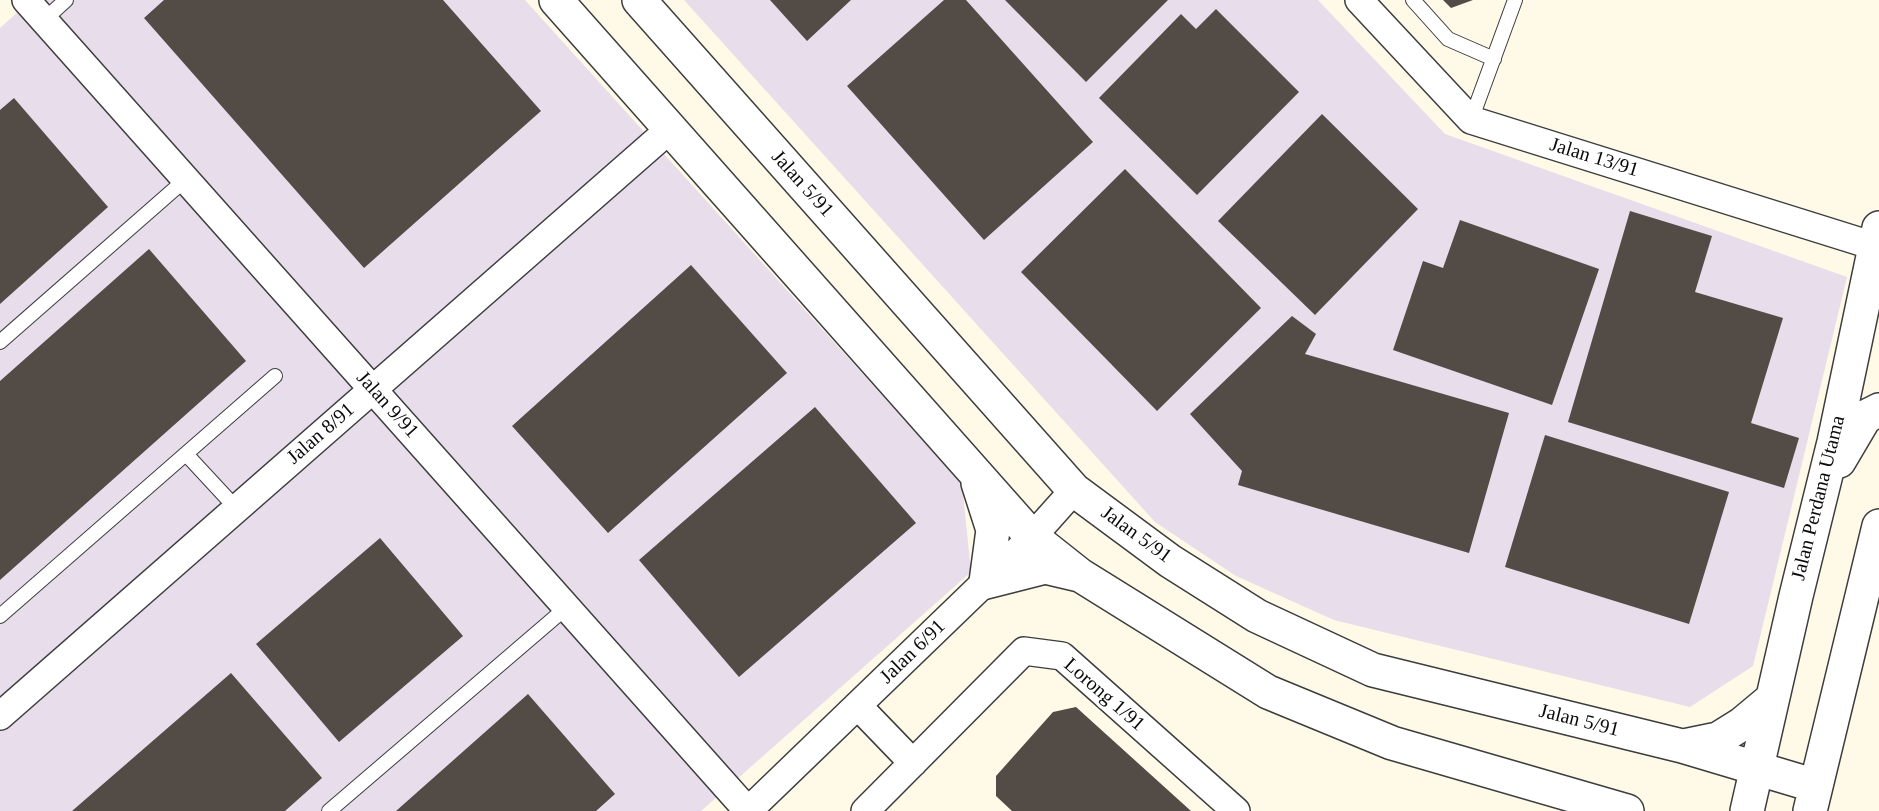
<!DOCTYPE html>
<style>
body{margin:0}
canvas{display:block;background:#fff9e7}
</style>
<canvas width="1879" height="811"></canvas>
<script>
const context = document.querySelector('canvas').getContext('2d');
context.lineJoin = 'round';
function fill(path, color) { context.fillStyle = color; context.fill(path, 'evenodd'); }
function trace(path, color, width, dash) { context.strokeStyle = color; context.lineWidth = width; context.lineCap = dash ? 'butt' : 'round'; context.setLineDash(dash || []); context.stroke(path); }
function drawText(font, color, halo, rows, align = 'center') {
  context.font = font + ' "Times New Roman",serif'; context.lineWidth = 6; context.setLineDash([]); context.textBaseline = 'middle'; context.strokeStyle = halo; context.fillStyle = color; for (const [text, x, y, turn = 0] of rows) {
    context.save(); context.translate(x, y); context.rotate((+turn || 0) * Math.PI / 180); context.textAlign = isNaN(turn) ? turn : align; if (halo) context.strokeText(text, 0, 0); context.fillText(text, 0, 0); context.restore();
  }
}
const industrial = new Path2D(`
 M31 0H525L962 484 971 572 701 811H0V28Z
 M684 0H1318L1445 134 1847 277 1753 666 1690 707 1334 620 1236 576 1155 522Z`);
const building = new Path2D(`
 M164 0H443L541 111 364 268 144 18Z
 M770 0H851L807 41Z
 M944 0H966L1093 142 984 240 847 86Z
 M1005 0H1168L1086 82Z
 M1443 0H1473L1451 8Z
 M1216 9 1299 92 1197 195 1099 98 1181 14 1196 29Z
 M14 98 108 207 0 304V110Z
 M1322 114 1418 209 1315 315 1218 221Z
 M1125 169 1261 308 1157 411 1021 272Z
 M1630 211 1712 236 1695 292 1783 318 1751 423 1799 438 1784 488 1568 422Z
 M1460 220 1599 269 1552 405 1393 350 1423 261 1443 268Z
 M149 249 246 361 0 580V381Z
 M691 265 787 373 608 533 512 426Z
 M1292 316 1316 334 1305 354 1509 413 1469 553 1238 485 1242 471 1190 414Z
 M815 407 916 523 739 677 639 560Z
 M1545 435 1729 492 1689 624 1505 567Z
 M380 538 463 636 339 742 256 644Z
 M231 673 322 778 285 811H72Z
 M528 694 615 794 596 811H396Z
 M1076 707 1118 745 1191 811H1012L996 796V776L1053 712Z`);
const service = new Path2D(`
 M1413 0 1448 39 1494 59
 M44 20 66 0
 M1471 120 1515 0
 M0 342 186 179
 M186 454 236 508
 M0 616 275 376
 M329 811 567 607`);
const minor = new Path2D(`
 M26 0 748 811
 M1359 0 1471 120 1874 246
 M858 706 913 763
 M0 716 670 129
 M748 811 1032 537 1074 490
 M865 811 1024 651 1062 656 1236 811`);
const tertiary = new Path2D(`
 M556 0 1032 537 1080 575 1268 692 1392 743 1627 811
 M639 0 1074 490 1170 561 1257 616 1373 670 1682 746 1816 786
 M1839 461 1865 417 1879 410
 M978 483 993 530 986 582 1045 567 1079 575
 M1684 746 1718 739 1742 724 1772 699
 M1747 811 1796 596 1834 442 1879 228
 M1810 811 1879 526`);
const streetNames = [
 ["Jalan 13/91",1594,158,17],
 ["Jalan 5/91",802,184,48],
 ["Jalan 9/91",387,405,48],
 ["Jalan 8/91",321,434,-41],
 ["Jalan Perdana Utama",1819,498,-76],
 ["Jalan 5/91",1136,535,36],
 ["Jalan 6/91",913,652,-44],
 ["Lorong 1/91",1104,695,41],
 ["Jalan 5/91",1579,721,14]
];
fill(industrial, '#e8ddea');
fill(building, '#534b46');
trace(service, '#3d3d3d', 16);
trace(minor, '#3d3d3d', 30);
trace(tertiary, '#3d3d3d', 36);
trace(service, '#fff', 14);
trace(minor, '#fff', 27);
trace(tertiary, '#fff', 33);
drawText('20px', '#0a0a0a', '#fff', streetNames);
</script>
